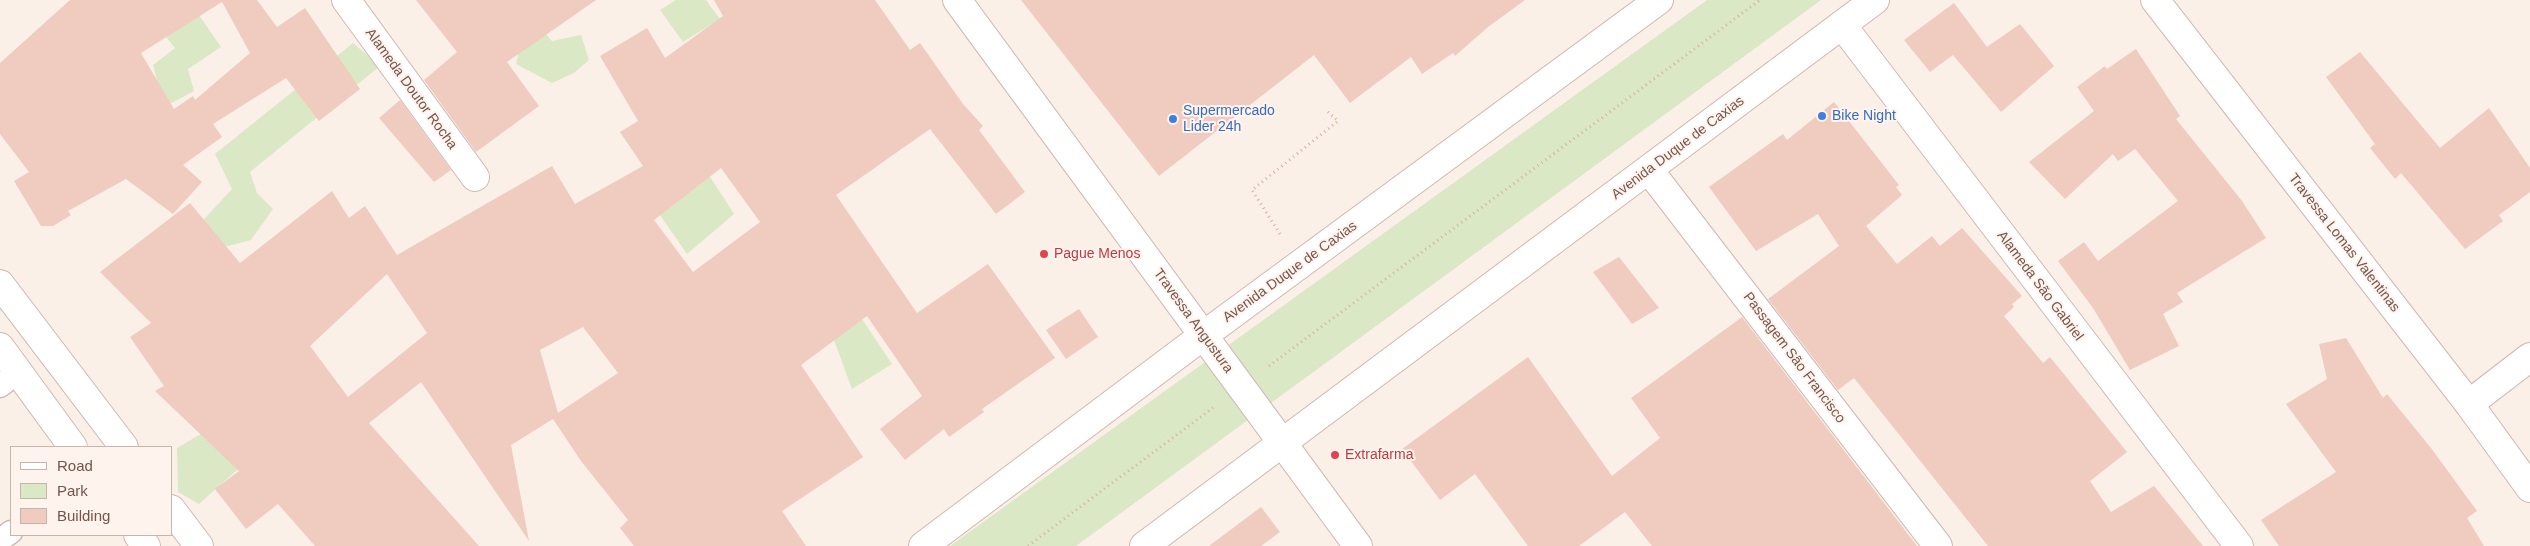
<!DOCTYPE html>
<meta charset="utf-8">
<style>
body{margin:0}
#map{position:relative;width:2530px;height:546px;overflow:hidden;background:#fbf0e7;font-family:Arial,sans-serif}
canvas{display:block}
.legend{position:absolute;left:10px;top:446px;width:162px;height:90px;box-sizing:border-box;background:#fef4ed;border:1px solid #c7b4ad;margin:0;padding:6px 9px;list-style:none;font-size:15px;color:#74544d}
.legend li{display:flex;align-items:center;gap:10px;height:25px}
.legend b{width:25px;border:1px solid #c7b4ad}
</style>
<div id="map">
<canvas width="2530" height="546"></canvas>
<ul class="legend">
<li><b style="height:6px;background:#fff"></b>Road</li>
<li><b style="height:14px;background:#dae8c6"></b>Park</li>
<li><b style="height:14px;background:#efcbc0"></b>Building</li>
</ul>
</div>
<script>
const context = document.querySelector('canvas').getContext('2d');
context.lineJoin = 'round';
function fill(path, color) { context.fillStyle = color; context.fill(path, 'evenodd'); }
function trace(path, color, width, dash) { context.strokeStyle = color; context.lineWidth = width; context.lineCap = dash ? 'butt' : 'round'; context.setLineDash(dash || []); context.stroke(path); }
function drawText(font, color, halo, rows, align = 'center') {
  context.font = font + ' Arial,sans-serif'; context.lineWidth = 4; context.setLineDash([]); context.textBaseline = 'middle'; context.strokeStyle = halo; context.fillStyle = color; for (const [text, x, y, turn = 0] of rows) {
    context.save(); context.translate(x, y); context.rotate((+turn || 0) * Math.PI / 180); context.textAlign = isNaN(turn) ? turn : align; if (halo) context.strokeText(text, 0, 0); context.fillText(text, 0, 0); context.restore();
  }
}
const green = new Path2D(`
 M676 0H706L720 19 683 42 660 10Z
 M1707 0H1821L1076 546H950Z
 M192 5 221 47 188 69 194 91 164 107 153 65 175 48 166 37Z
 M539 27 552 41 581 35 589 60 574 73 552 83 516 64 519 50Z
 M353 43 380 66 250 172 257 193 273 209 251 240 224 247 194 230 232 189 215 154Z
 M709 175 734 214 687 254 660 215Z
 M840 286 892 364 852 389 835 343 809 301Z
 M248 406 265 445 199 504 178 492 177 448Z`);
const building = new Path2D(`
 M70 0H257L277 27 305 8 360 89 319 121 286 78 213 124 222 137 183 165 202 182 173 214 126 179 68 211 71 215 53 226H41L14 181 29 172 0 134V63ZM222 2 250 53 195 100 193 96 174 109 141 53Z
 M416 0H596L507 62 539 106 476 152 424 80 457 52Z
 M714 0H875L910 50 920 43 963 104 983 126 979 130 1025 192 996 214 930 129 836 195 917 313 988 264 1055 358 982 409 984 412 949 437 944 429 905 460 880 429 922 396 867 316 801 365 863 457 782 511 806 546H634L620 528 628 520 581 461 553 419 511 445 529 541 421 382 369 423 479 546H315L278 504 246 529 215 489 239 471 155 391 164 386 130 337 151 323 100 272 190 203 240 263 332 191 349 218 365 206 397 255 552 166 575 204 643 166 620 132 638 121 600 56 647 28 665 58 723 16ZM721 168 760 222 693 272 654 220ZM387 274 427 333 348 397 310 346ZM583 327 618 373 558 413 540 350Z
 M1021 0H1525L1488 27 1455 56 1453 53 1422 74 1411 57 1350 103 1314 55 1159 176Z
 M1954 3 1987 47 2020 24 2054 66 2001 112 1953 55 1930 72 1904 40Z
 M2136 49 2180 116 2176 119 2242 201 2266 238 2177 293 2183 302 2163 314 2179 346 2130 370 2093 308 2058 261 2084 242 2098 261 2178 201 2135 149 2118 161 2113 154 2065 199 2029 162 2094 111 2077 87 2105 66 2107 69Z
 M2360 52 2440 148 2489 108 2530 168V192L2499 215 2503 221 2465 249 2401 173 2395 179 2370 148 2375 144 2326 77Z
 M400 100 451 170 434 182 379 118Z
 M1834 102 1899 185 1896 187 1902 195 1866 226 1897 264 1932 236 1940 246 1962 228 2022 296 2012 304 2014 307 2004 316 2043 363 2050 357 2127 452 2090 481 2111 512 2154 486 2203 546H1988L1854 378 1838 390 1768 299 1839 246 1818 214 1756 251 1709 187 1783 134 1787 140Z
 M1619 257 1659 308 1632 324 1593 272Z
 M1079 309 1098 337 1066 359 1046 330Z
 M1742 317 1917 546H1652L1625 512 1579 546H1528L1475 474 1440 500 1402 449 1528 357 1612 476 1660 438 1631 398Z
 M2346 338 2383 398 2387 394 2431 448 2477 511 2467 518 2484 546H2279L2261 520 2336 472 2286 404 2327 379 2319 344Z
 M1261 507 1280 532 1261 546H1209Z`);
const path = new Path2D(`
 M1280 234 1252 190 1338 121 1327 111
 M1269 366 1760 0
 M1028 546 1214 407`);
const service = new Path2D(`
 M0 386 18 372
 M0 540 11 532`);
const minor = new Path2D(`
 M346 0 475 177
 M1842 25 2239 546
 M1649 170 1938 546
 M2469 404 2530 357`);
const tertiary = new Path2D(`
 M957 0 1358 546
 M2155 0 2469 404 2530 488
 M0 284 124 447
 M0 347 73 447
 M171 509 199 546
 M138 535 146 546`);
const secondary = new Path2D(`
 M923 546 1204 335 1659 0
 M1144 546 1875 0`);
const markers = [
 [1822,116,5,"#3f7fe0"],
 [1173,119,5,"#3f7fe0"],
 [1044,254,5,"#e0444e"],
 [1335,455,5,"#e0444e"]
];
const streetNames = [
 ["Alameda Doutor Rocha",411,89,54],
 ["Avenida Duque de Caxias",1678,148,-37],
 ["Travessa Lomas Valentinas",2344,243,52],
 ["Avenida Duque de Caxias",1290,272,-36],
 ["Alameda São Gabriel",2040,286,53],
 ["Travessa Angustura",1193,321,54],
 ["Passagem São Francisco",1794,358,53]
];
const shopNames = [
 ["Supermercado",1183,111],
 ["Lider 24h",1183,127],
 ["Bike Night",1832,116]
];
const healthNames = [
 ["Pague Menos",1054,254],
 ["Extrafarma",1345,455]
];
fill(green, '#dae8c6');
fill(building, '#efcbc0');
trace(service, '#cfb8b1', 25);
trace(minor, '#cfb8b1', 30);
trace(tertiary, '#cfb8b1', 30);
trace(secondary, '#d1b7ae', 30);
trace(path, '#d4aea3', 3, [1, 4]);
trace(service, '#fff', 22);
trace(minor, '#fff', 28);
trace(tertiary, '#fff', 28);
trace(secondary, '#fff', 28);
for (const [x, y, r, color] of markers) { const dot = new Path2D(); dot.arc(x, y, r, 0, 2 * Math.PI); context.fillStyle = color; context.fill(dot); trace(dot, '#fef4ed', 2); }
drawText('14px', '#74544d', '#fef4ed', streetNames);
drawText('14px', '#366cbe', '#fef4ed', shopNames, 'left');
drawText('14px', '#be3a42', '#fef4ed', healthNames, 'left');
</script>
